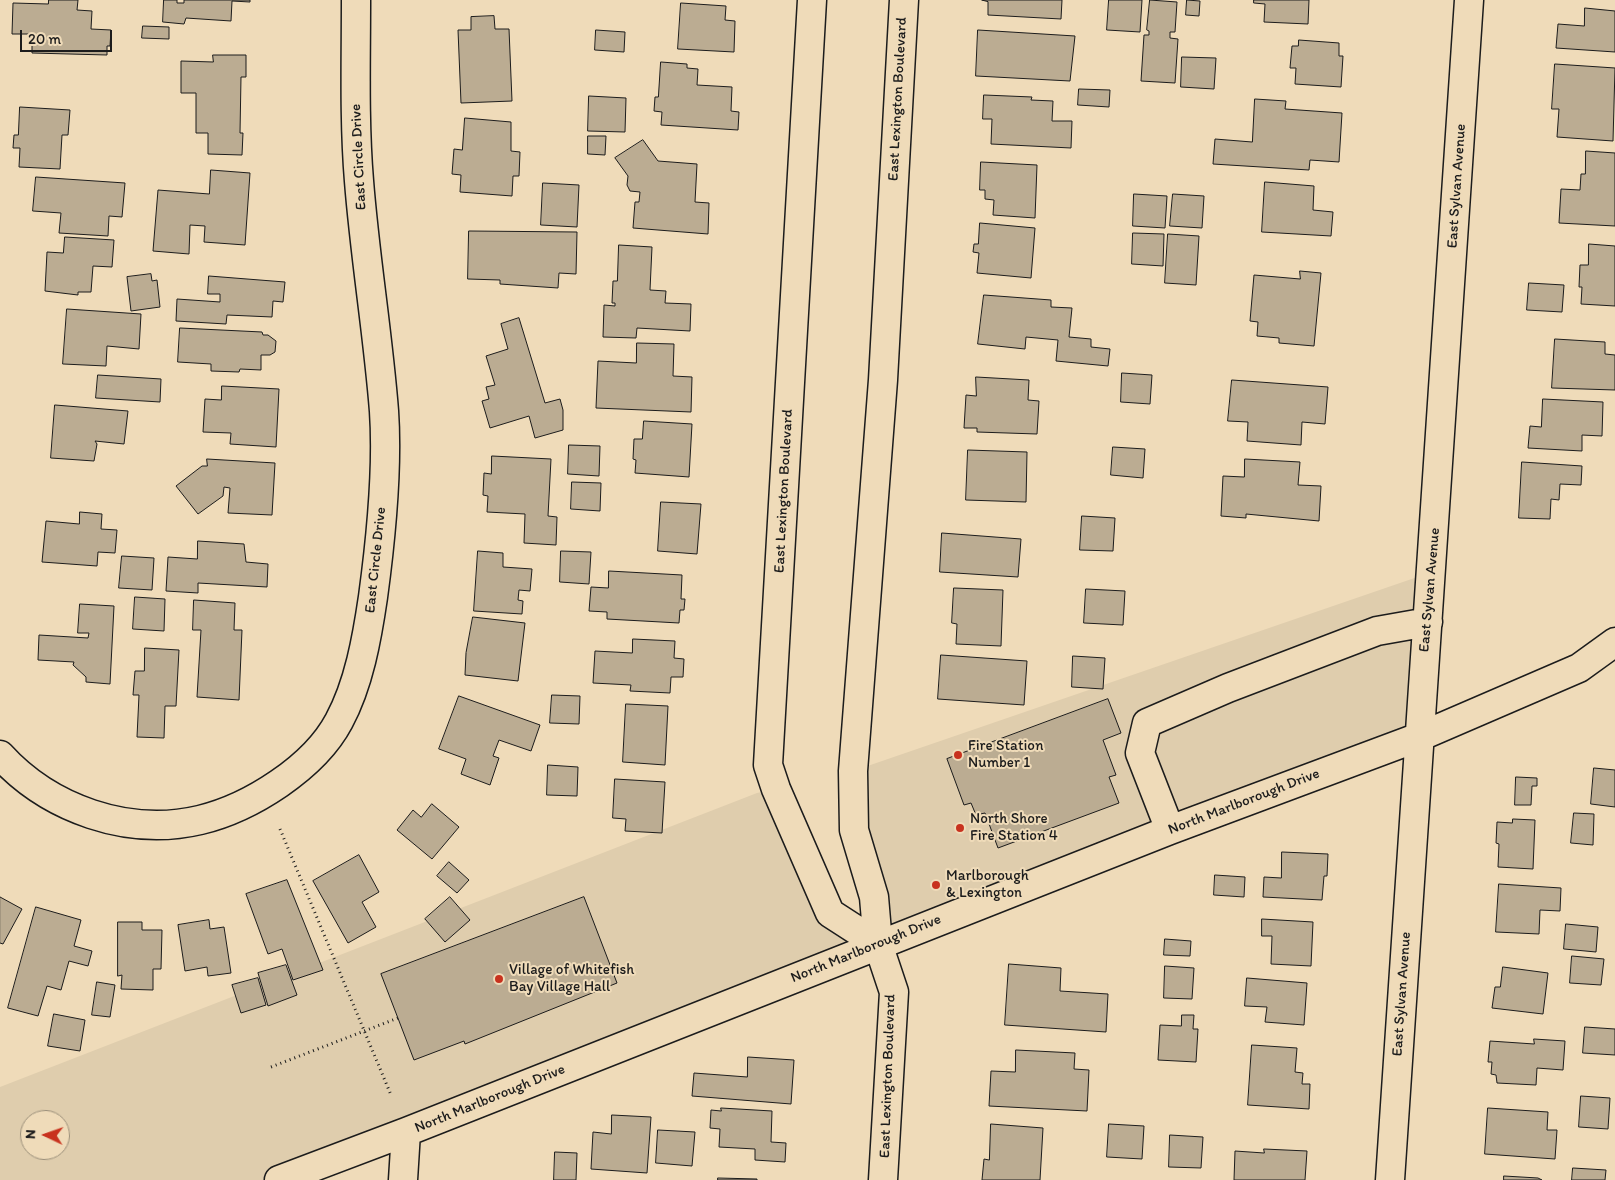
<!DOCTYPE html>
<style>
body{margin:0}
#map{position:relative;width:1615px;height:1180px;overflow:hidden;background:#efdbb9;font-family:Itim,sans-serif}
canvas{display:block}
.north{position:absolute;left:20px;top:1110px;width:50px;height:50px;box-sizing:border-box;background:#efdbb9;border:1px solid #9b8f7a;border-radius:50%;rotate:273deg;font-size:14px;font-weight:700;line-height:20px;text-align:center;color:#1c1c1c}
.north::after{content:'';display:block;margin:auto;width:18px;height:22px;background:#c8321e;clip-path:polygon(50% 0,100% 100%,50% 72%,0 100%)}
.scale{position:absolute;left:20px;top:30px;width:92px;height:22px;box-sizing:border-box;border:2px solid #1c1c1c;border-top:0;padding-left:6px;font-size:15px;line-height:18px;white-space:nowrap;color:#1c1c1c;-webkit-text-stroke:4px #efdbb9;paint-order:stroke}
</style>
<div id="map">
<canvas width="1615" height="1180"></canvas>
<div class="north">N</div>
<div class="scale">20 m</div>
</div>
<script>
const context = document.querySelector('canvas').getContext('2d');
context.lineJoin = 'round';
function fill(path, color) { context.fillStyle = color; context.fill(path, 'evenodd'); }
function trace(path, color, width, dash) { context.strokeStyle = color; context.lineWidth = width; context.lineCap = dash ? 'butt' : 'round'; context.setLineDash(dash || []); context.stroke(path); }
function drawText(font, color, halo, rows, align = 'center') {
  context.font = font + ' Itim,sans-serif'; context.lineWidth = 4; context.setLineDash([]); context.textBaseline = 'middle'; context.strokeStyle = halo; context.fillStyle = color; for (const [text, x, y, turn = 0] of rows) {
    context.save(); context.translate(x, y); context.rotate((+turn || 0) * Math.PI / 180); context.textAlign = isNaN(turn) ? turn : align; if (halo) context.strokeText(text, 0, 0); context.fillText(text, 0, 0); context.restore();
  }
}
const built = new Path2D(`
 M1432 572 1419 737 279 1180H0V1087L757 793 776 789 830 913 878 943 853 771ZM30 1120H60V1150H30Z`);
const building = new Path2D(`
 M49 0H78L77 10 92 11 91 29 111 30 110 46H107V55L32 53V34H12L13 3 48 4Z
 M164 0H177V3H184V0H250V2L232 1 231 21 186 18 184 24 163 22Z
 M982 0H1062L1061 19 988 15V2Z
 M1109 0H1142L1140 32 1107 30Z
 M1150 0 1177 2 1175 32H1170V38L1178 39 1175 83 1141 81 1144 35H1149V31L1147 30Z
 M1187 0 1200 1 1199 16 1186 15Z
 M1254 0H1309L1308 24 1264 22 1265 4 1254 3Z
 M681 3 726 6 725 20 735 21 734 52 678 49Z
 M1585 8 1615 11V52L1556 48 1558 24 1584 26Z
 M494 16 495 29H509L512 101 461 103 458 30H471V17Z
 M143 26 169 27V39L142 38Z
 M596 30 625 32 624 52 595 50Z
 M978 30 1075 36 1070 81 976 76Z
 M1299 40 1339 43V56H1343L1341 87 1295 84 1296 68H1290L1292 46H1298Z
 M213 55H246V77H241L240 133H243L242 155 208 154V133H196V93H181V61L213 62Z
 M1182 57 1216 58 1214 89 1181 87Z
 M661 62 687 64V68L698 69 697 85 732 87 731 111 739 112 738 130 661 125 662 112 654 111 655 97H658Z
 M1555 64 1615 68 1613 141 1557 137 1559 109H1552Z
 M1079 89 1110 90 1109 107 1078 105Z
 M984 95 1032 97 1031 100 1053 101 1052 121H1072L1071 148 991 144 992 119H983Z
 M589 96 626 98 625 132 588 131Z
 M1255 99 1286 101 1285 109 1342 113 1339 162 1310 160 1309 170 1213 164 1215 139 1252 142Z
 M20 107 70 110 68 135H62L60 169 19 167 20 148H13L14 135H18Z
 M465 118 511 122V151L520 152 519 176H513L512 196 460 192 461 175 452 174 454 149 462 150Z
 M588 136H606L605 155 588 154Z
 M643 140 658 161 697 164 695 202 709 203 708 234 633 228 635 202H639L640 192 630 191 627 185 628 176 615 158Z
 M1586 151 1615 153V226L1559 223 1561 189 1580 190 1581 174H1585Z
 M981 162 1037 165 1035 218 993 215 994 200 985 199V190H980Z
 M211 170 250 173 245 245 204 242 205 226 190 225 189 254 153 251 158 190 209 194Z
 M36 177 125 183 122 217 109 216 108 236 59 233 61 213 33 211Z
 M1265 182 1314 186 1313 210 1333 212 1331 236 1262 232Z
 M543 183 579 185 577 227 541 225Z
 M1134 194 1167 196 1165 228 1133 226Z
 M1173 194 1204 196 1202 228 1170 226Z
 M980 223 1035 228 1031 278 977 273 979 253 973 252 974 244H978Z
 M469 231 577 232 576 274 559 273 558 288 500 284V280L468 279Z
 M1133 233 1164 234 1163 266 1132 264Z
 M1168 234 1199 236 1196 285 1165 283Z
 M65 237 114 240 112 267 93 266 91 292H78V295L45 291 47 252 63 253Z
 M1589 244 1615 246V306L1581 304 1582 287H1579L1580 265H1588Z
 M619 245 652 247 650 290 666 291 665 303 691 304 690 331 637 328 636 338 603 337 604 305 615 306V303H612L613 281H617Z
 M1300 271 1321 273 1314 346 1279 343V338L1257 336 1258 322 1250 321 1254 275 1300 279Z
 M151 274 152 281 157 280 160 307 131 311 127 277Z
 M209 276 285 282 283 302 273 301 272 317 227 315 226 324 176 321 177 299 220 302V294H208Z
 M1529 283 1564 285 1562 312 1527 310Z
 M984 295 1051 300V307L1072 308 1069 337 1091 339V347L1110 349 1108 366 1056 361 1058 340 1026 337 1025 349 978 344Z
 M67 309 141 314 139 349 107 346 106 366 63 364Z
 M519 318 545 403 560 399 563 410V430L535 438 529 416 490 428 482 401 489 399 486 387 495 385 486 356 508 349 501 324Z
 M180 328 262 332 263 335H268L276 341 275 352 270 355H261V370L240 369 239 372 211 371V364L178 362Z
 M1555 339 1605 342V354L1615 355V390L1552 388Z
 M637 343 674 344 673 376 692 377 691 412 596 408 598 361 636 363Z
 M1122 373 1152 375 1150 404 1121 402Z
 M98 375 161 379 160 402 96 398Z
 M976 377 1029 380 1028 400 1039 401 1037 434 977 432V428H964L966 395 976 396Z
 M1232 380 1328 387 1325 424 1302 422 1301 445 1247 441 1248 422 1228 421Z
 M222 386 279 389 276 447 230 444 231 433 203 432 205 399 221 400Z
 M1543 399 1603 402 1602 436 1582 435V451L1528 448 1530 426 1541 427Z
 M55 405 128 411 124 444 95 441 97 444 94 461 51 458Z
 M644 421 692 424 689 477 635 473 636 460 633 459 634 439H642Z
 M569 445 600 446 599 476 568 474Z
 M1113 447 1145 449 1143 478 1111 475Z
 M968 450 1027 452 1026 502 966 500Z
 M492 456 551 459 548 516 557 517 556 545 524 543 525 514 487 512 488 496 483 495 484 473 491 474Z
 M207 459 275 463 272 515 228 513 230 488 224 487 223 496 198 514 176 486 202 466H207Z
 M1245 459 1300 462 1298 485 1321 486 1319 521 1246 514V518L1221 516 1223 476 1244 477Z
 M1522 462 1582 466 1581 485 1560 484 1559 500 1551 499 1550 519 1519 518Z
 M572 482 601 483 600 511 571 509Z
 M661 502 701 504 697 554 658 551Z
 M80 512 102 514 101 529 117 530 115 553 98 552 97 566 42 562 46 521 79 524Z
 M1082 516 1115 518 1113 551 1080 550Z
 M942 533 1021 539 1018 577 940 572Z
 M198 541 244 544 246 562 268 564 267 587 198 583V593L166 591 168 557 197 559Z
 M478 551 503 553V567L532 569 530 591 519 590 518 600 523 601 522 614 474 611Z
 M561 551 591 552 589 584 560 582Z
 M122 556 154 558 152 590 119 588Z
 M609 571 682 575 681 599H685L684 610H680L679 623 607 619V612L589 611 591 587 608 588Z
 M954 588 1003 590 1001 646 956 644 957 624 952 623Z
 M1086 589 1125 591 1123 625 1084 623Z
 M135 597 165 599 164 631 133 629Z
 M194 600 235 603 234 630H242L239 700 197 697 201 630H193Z
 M80 604 114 606 110 684 86 682V677L73 665 74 662 38 660 39 635 88 638 89 633H78Z
 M473 617 525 623 518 681 465 675 466 653Z
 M633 639 675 641 674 658 684 659 683 677H671L670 693 630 691 631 685 593 683 595 651 632 653Z
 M145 648 179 650 176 706H165L164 738 137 737 139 695H133L135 671H144Z
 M941 655 1027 661 1024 705 938 699Z
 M1073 656 1105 658 1103 689 1072 687Z
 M552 695 580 696 579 724 550 723Z
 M459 696 540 725 531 751 499 740 493 756 499 758 490 785 461 774 466 759 439 749Z
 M1108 699 1121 733 1103 740 1116 775 1109 777 1119 803 998 848 985 813 976 815 971 803 964 805 947 759Z
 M626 704 668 706 665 765 623 762Z
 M548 765 578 767 577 796 547 795Z
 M1594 768 1615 770V807L1591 804Z
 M1516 777 1537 778V786H1532L1531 805H1515Z
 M615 779 665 782 662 833 625 831 626 819 613 818Z
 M432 804 459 827 432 859 397 830 413 810 421 817Z
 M1574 813 1594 814 1593 845 1571 843Z
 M1513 819 1535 820 1533 869 1498 867 1499 844 1496 843 1497 822 1512 823Z
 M1282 852 1328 854 1327 876H1324L1322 900 1263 897 1264 877 1281 878Z
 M359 855 379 892 362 902 376 927 348 943 313 881Z
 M449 862 469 880 457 893 437 876Z
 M1215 875 1245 877 1244 897 1214 895Z
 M287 880 323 970 293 980 282 949 268 954 246 894Z
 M1499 884 1561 888 1560 911 1540 910 1539 934 1496 932Z
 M0 897 22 909 3 944 0 943Z
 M450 897 470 920 445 942 425 919Z
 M584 897 617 983 465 1044 464 1041 414 1060 381 974Z
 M36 907 81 920 74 946 92 951 88 966 69 961 61 990 47 986 38 1016 8 1008Z
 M1262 919 1313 922 1311 966 1271 964 1272 936H1262Z
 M209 920 210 929 224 927 231 973 208 976 207 967 185 971 178 925Z
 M118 922H142V930H162L161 969H153V990L121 989 122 975 118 976Z
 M1566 924 1598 927 1596 952 1564 949Z
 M1165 939 1191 941 1190 956 1164 955Z
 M1572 956 1604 959 1601 985 1570 983Z
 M1009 964 1061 968 1060 991 1108 994 1106 1032 1005 1025Z
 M286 965 297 995 268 1006 258 973Z
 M1165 966 1194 968 1192 999 1164 998Z
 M1503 967 1548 973 1543 1014 1492 1008 1495 987H1500Z
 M258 978 266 1005 241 1013 232 985Z
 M1247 978 1307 983 1304 1025 1265 1022 1267 1007 1245 1006Z
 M97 982 115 985 110 1017 92 1015Z
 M54 1014 85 1020 80 1051 48 1046Z
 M1182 1015H1194L1193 1029H1198L1196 1062 1158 1060 1160 1025 1181 1026Z
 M1585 1027 1615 1029V1055L1583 1053Z
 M1534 1039 1565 1041 1563 1070 1537 1068 1536 1085 1497 1083 1496 1075 1491 1074 1492 1062H1488L1490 1041 1534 1044Z
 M1252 1045 1297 1048 1295 1072 1303 1073 1302 1084H1310L1309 1109 1248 1105Z
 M1016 1050 1075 1053 1074 1069 1089 1070 1087 1111 989 1106 991 1071 1015 1072Z
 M748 1057 794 1060 791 1104 692 1096 694 1073 747 1077Z
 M1581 1096 1610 1098 1608 1129 1579 1127Z
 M721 1108 772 1111 771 1142 786 1143 785 1162 755 1160V1149L719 1147 720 1129 710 1128 711 1110 721 1111Z
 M1488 1108 1548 1112 1547 1130H1557L1555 1159 1485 1154Z
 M612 1115 651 1117 647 1173 591 1169 593 1132 611 1134Z
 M991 1124 1043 1128 1040 1180H982L984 1159 989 1160Z
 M1109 1124 1144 1126 1142 1159 1107 1157Z
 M658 1130 695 1132 692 1166 656 1163Z
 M1170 1135 1203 1137 1201 1168 1169 1167Z
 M1264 1149 1307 1151 1305 1180H1234L1235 1151 1264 1153Z
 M555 1152 577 1153 576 1180H554Z
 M1573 1168 1606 1170 1605 1180H1572Z
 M1504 1176 1538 1178 1542 1180H1504Z
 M718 1178 757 1179V1180H718Z`);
const path = new Path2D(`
 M280 829 391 1095
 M271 1067 398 1018`);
const minor = new Path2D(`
 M812 0 768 765 776 789 830 913 878 944
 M0 755C49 809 128 837 200 820 250 808 314 768 339 721 359 684 367 638 373 597 381 538 388 470 384 411 378 334 365 258 359 181 354 121 356 60 356 0
 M1170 830 1140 753 1147 723 1228 688 1377 631 1428 622
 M279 1180 406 1132 1170 830 1419 737 1579 668 1615 642
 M403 1180 406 1132
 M883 1180 894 992 878 944 874 897 854 830 853 771 883 380 904 0
 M1390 1180 1469 0`);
const markers = [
 [958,755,5,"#c8321e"],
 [960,828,5,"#c8321e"],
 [936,885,5,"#c8321e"],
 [499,979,5,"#c8321e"]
];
const streetNames = [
 ["East Lexington Boulevard",898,99,-87],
 ["East Circle Drive",359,157,-93],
 ["East Sylvan Avenue",1457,186,-86],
 ["East Lexington Boulevard",784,491,-87],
 ["East Circle Drive",376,560,-84],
 ["East Sylvan Avenue",1430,590,-85],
 ["North Marlborough Drive",1244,802,-21],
 ["North Marlborough Drive",866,949,-22],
 ["East Sylvan Avenue",1402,994,-86],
 ["East Lexington Boulevard",888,1076,-88],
 ["North Marlborough Drive",490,1099,-22]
];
const poiNames = [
 ["Fire Station",968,746],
 ["Number 1",968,763],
 ["North Shore",970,819],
 ["Fire Station 4",970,836],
 ["Marlborough",946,876],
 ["& Lexington",946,893],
 ["Village of Whitefish",509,970],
 ["Bay Village Hall",509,987]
];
fill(built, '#dfcdad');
fill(building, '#bbac92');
trace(building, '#1c1c1c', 1);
trace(minor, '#1c1c1c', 31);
trace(path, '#1c1c1c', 3, [1, 4]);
trace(minor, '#efdbb9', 28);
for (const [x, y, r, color] of markers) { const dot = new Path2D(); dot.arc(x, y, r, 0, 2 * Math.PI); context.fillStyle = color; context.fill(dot); trace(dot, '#efdbb9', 2); }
drawText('15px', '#1c1c1c', '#efdbb9', streetNames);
drawText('15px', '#1c1c1c', '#efdbb9', poiNames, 'left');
</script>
